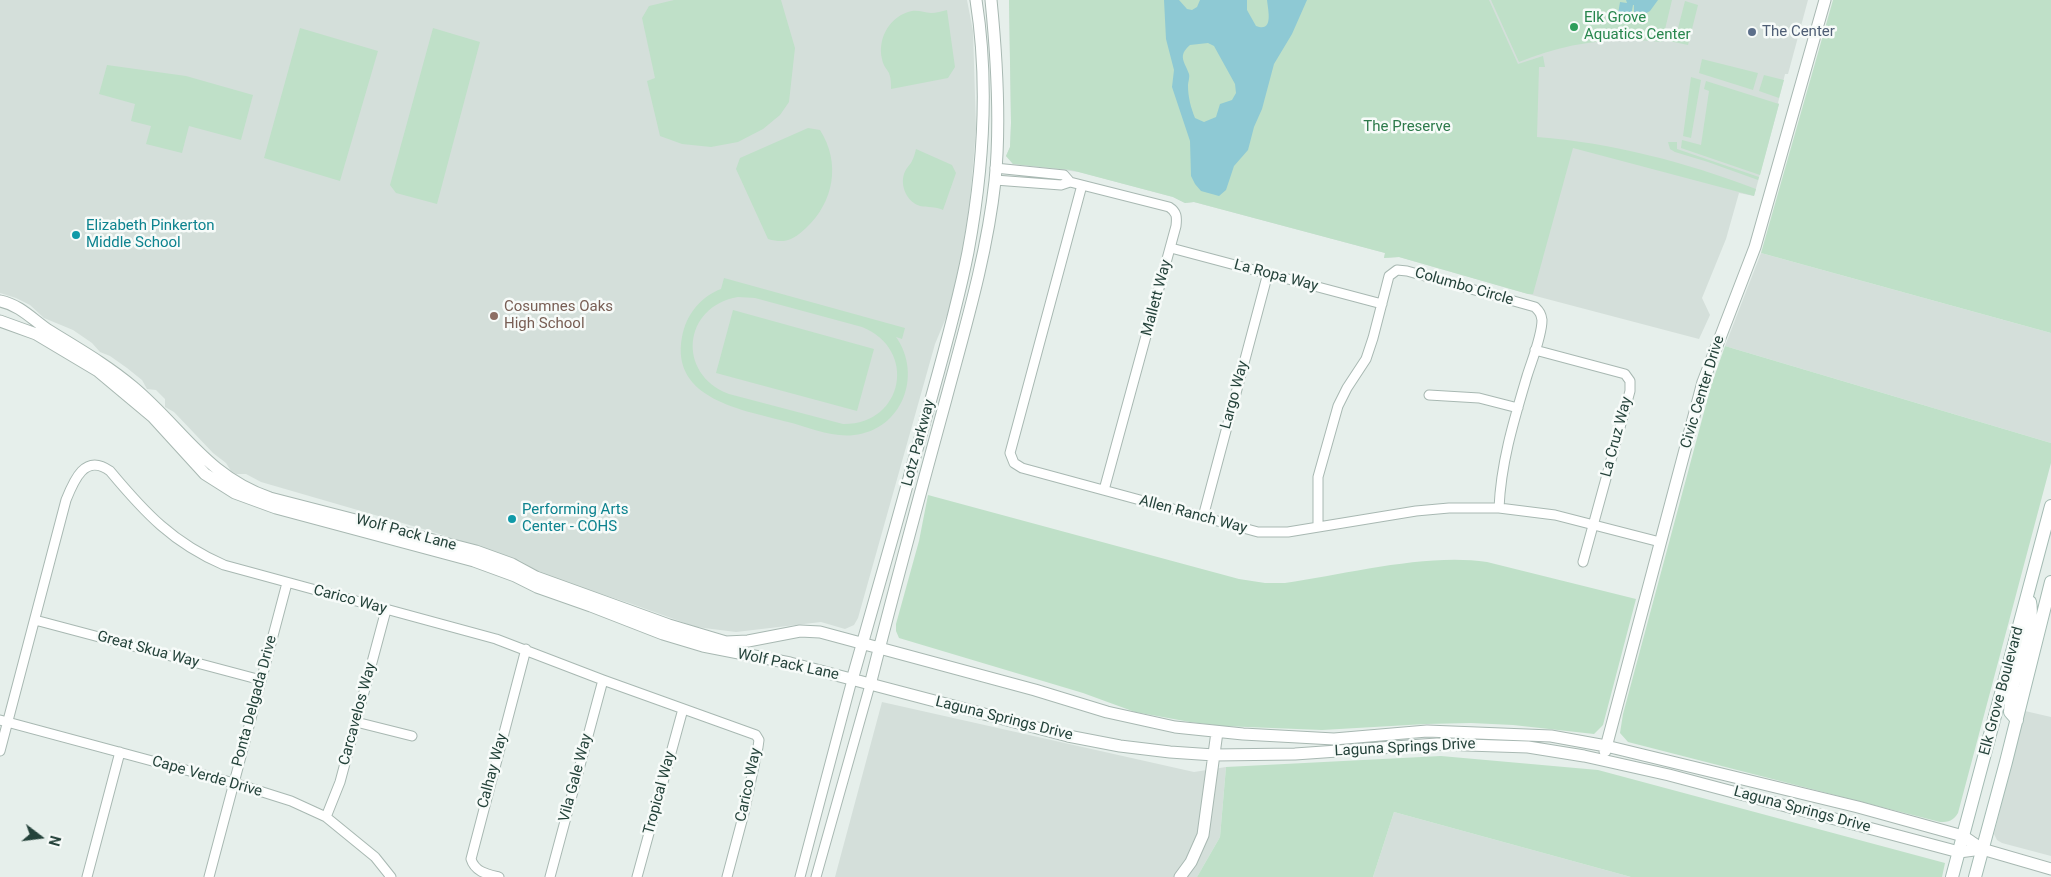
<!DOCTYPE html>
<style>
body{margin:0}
#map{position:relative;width:2051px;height:877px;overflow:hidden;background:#e6efeb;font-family:Roboto,sans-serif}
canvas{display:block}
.north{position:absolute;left:15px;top:812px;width:50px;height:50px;-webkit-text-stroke:4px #f7fbf9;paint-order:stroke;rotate:105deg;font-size:14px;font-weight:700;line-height:20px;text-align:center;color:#24423a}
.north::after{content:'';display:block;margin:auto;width:18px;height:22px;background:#24423a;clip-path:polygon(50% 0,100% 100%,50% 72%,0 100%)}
</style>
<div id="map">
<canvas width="2051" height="877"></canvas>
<div class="north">N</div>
</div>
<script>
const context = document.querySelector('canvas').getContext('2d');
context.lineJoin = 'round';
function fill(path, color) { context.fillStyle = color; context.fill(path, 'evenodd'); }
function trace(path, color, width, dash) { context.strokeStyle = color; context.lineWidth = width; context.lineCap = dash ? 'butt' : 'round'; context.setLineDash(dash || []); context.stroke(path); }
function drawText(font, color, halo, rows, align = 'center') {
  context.font = font + ' Roboto,sans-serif'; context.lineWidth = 5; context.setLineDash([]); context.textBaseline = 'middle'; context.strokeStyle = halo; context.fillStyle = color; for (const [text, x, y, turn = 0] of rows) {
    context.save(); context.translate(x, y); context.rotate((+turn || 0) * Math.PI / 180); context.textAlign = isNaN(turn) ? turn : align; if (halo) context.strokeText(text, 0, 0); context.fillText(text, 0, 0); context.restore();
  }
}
const built = new Path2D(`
 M0 0H967L973 31 976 129 970 202 961 258 948 313 935 344 858 618 854 625 845 629 821 622 736 632 696 627 629 603 546 576 519 560 504 555 430 531 261 482 246 474H236L231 471 226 463 213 453 174 412 165 407V399L156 390 147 389 142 380 127 368 110 356 100 352 92 343 73 330 44 318 30 305 16 298 0 293Z
 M1009 0H1808L1788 74H1785L1778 103 1779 104 1754 196 1739 193 1726 239 1702 298 1710 315 1699 339 1528 294 1399 257 1384 258 1385 253 1194 202 1185 203 1173 197 1079 172 1013 164 1006 156 1010 147 1011 123Z
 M1761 253 2051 333V443L1725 346Z
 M882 702 1194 772 1226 767 1220 837 1197 877H835Z
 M2025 711 2051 717V856L2002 843 1997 840 1994 834Z
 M1394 812 1631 877H1373Z`);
const green = new Path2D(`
 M674 0H781L795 48 789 102 780 115 763 129 738 142 711 147 682 144 660 136 647 81 655 78 642 18 649 6Z
 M1009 0H1489L1518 64 1543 56 1545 67H1539L1537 137C1613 143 1685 162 1756 189L1754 196 1573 148 1533 294H1528L1399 257 1384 258 1385 253 1194 202 1185 203 1173 197 1071 170 1013 164 1006 156 1010 147 1011 123Z
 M1491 0H1672L1662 42C1612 36 1565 43 1519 62Z
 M1833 0H2051V333L1761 253Z
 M1685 1 1698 5 1688 45 1669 41 1671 31 1677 32Z
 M947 10 955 67 948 78 891 89C891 84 891 78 889 73 886 68 883 65 882 59 877 39 890 15 912 11 919 10 925 13 931 13 936 13 942 11 947 10Z
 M300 28 378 51 340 181 264 158Z
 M433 28 480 42 437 204 396 193 390 185Z
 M1702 59 1758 73 1753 90 1699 73Z
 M107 65 186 76 253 95 241 140 189 126 182 153 146 144 151 126 131 121 135 104 99 94Z
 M1764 75 1784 80 1779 98 1759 91Z
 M1691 77 1701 80 1691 138 1683 136Z
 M1706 81 1779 104 1760 175 1681 148 1682 140 1701 145 1709 91 1704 89Z
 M808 128 820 130C841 163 834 202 806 228 793 240 785 244 768 239L736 169 740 158Z
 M1668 142H1677V149L1759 177 1758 180 1708 162 1675 152 1670 149Z
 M916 149 952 165 956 173 943 210C935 206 928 208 920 206 907 202 900 186 904 174 906 168 910 165 912 161 914 157 915 153 916 149Z
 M724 278 905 328 902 339 896 337C923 375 902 430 854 435 833 438 808 427 788 422 744 410 670 400 682 337 686 315 700 297 721 289ZM738 297 755 298 862 327C918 349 904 425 843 424L729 394C676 374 683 306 738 297Z
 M733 310 874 349 857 411 716 373Z
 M1725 346 2051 443V463L1958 813C1953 821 1949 822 1940 822L1628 742 1620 733 1623 714 1711 386Z
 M928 495 1239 579 1265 583H1285C1348 574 1426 553 1487 562L1636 599 1603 725 1594 734 1513 725 1471 723 1426 724 1322 730 1222 726 1190 722 1135 712 1083 693 899 638 896 631V624L919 541Z
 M1441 756 1598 770 1945 863 1942 877H1631L1394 812 1373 877H1197L1220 837 1226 767Z`);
const water = new Path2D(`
 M1164 0H1179L1187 9 1192 10 1197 7 1200 0H1247V10L1256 26C1274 33 1268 10 1267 0H1307L1292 34 1274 64 1262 109 1254 127 1248 150 1234 166 1226 190 1219 196 1201 191 1195 184 1191 176 1190 141 1172 87 1174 70 1166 39ZM1208 43 1214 46 1235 84 1236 93 1232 100 1220 104 1216 117 1204 122 1195 118C1191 108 1188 97 1188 86 1188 82 1190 77 1189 74 1185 62 1177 56 1190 45Z
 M1626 0H1658L1650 11 1639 17 1634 15V5H1633L1631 15 1627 18 1618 14 1620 2 1627 3Z`);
const minor = new Path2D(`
 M995 168 1064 175 1070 182
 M995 180 1061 185 1070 182 1169 207C1177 212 1177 217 1176 226L1104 490
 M1082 185 1010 453 1014 463 1022 468 1258 532H1288L1416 511 1449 508H1499L1555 515 1660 542
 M1171 248 1382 304
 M1535 350 1625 374 1630 381V391L1583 562
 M1429 395 1479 398 1518 408
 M1203 517 1268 273
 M1318 527V477L1338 406 1347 388 1366 359 1373 338 1389 276 1397 270 1407 271 1535 307C1540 312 1541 314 1542 320 1542 336 1532 360 1527 376 1514 420 1501 462 1499 508
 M35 620 261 680
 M0 720 234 783 291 801 326 817 375 857 391 877
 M356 722 412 736
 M0 751 66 500C74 480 85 453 110 471 145 513 173 543 224 565L496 639 603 680 756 735 759 740 758 747 744 813 727 877
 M326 817 340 782 386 610
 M87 877 120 752
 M209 877 287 583
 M499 877C487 874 475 872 471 859L526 649
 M550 877 603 680
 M637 877 683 709
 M800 877 852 680
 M816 877 870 685`);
const tertiary = new Path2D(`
 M0 301C20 305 32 319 48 330 77 348 107 365 133 387 182 428 206 476 270 498L476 551 512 564 536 577 669 625 726 642 748 641 800 631 820 632 1035 690 1107 712 1175 727 1243 734 1334 739 1427 731 1551 736 1606 746 1858 807 1963 836 1982 849 2051 869
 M0 321 36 334 98 371 153 417 205 474 235 493 276 508 474 561 515 576 537 587 591 606 663 634 703 646 790 663 1068 736 1120 746 1170 752 1214 755 1295 754 1437 744 1528 747 1584 756 1669 775 1959 852 1982 849
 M852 680C877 592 902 505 926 417 941 363 957 308 968 252 983 171 989 82 976 0
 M870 685C894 589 920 494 946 399 965 328 987 255 995 181 1001 122 997 60 991 0
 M1605 751 1703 382 1755 247 1825 0
 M1180 877 1191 862 1203 835 1217 732`);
const secondary = new Path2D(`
 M2017 720 2010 712C2011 705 2010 696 2012 689 2016 667 2035 623 2030 602
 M1952 877 2051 506
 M1975 877 2006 762 2051 582`);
const markers = [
 [1574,27,5,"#2e9e5b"],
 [1752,32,5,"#5c6f8a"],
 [76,235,5,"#0f9aa8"],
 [494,316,5,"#8d6e63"],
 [512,519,5,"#0f9aa8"]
];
const leisureNames = [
 ["Elk Grove",1584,18],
 ["Aquatics Center",1584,35]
];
const serviceNames = [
 ["The Center",1762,32]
];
const parkNames = [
 ["The Preserve",1407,127]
];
const cultureNames = [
 ["Elizabeth Pinkerton",86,226],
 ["Middle School",86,243],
 ["Performing Arts",522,510],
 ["Center - COHS",522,527]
];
const streetNames = [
 ["La Ropa Way",1276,276,15],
 ["Columbo Circle",1464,287,16],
 ["Mallett Way",1157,298,-75],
 ["Civic Center Drive",1703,392,-73],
 ["Largo Way",1235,395,-75],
 ["La Cruz Way",1617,437,-75],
 ["Lotz Parkway",919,443,-75],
 ["Allen Ranch Way",1193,515,15],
 ["Wolf Pack Lane",406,533,15],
 ["Carico Way",350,600,15],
 ["Great Skua Way",148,650,15],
 ["Wolf Pack Lane",788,665,12],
 ["Elk Grove Boulevard",2002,691,-75],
 ["Ponta Delgada Drive",255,701,-75],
 ["Carcavelos Way",358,714,-75],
 ["Laguna Springs Drive",1004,719,14],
 ["Laguna Springs Drive",1405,748,-3],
 ["Calhay Way",493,771,-75],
 ["Cape Verde Drive",207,777,16],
 ["Vila Gale Way",576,778,-75],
 ["Carico Way",749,785,-78],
 ["Tropical Way",660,793,-75],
 ["Laguna Springs Drive",1802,810,15]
];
const educationNames = [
 ["Cosumnes Oaks",504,307],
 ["High School",504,324]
];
fill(built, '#d4dfda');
fill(green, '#bfe0c8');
fill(water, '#8ec9d4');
trace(minor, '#a8b8b2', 11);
trace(tertiary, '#a8b8b2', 13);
trace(secondary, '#a4bbb3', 14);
trace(minor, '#fff', 9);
trace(tertiary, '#fff', 11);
trace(secondary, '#fff', 12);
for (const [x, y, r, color] of markers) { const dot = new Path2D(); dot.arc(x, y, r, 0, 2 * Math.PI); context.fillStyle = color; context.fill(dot); trace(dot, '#f7fbf9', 2); }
drawText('15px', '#27864d', '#f7fbf9', leisureNames, 'left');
drawText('15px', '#4e5e75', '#f7fbf9', serviceNames, 'left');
drawText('15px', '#2d7a4b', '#f7fbf9', parkNames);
drawText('15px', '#0d838f', '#f7fbf9', cultureNames, 'left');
drawText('15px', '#24423a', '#f7fbf9', streetNames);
drawText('15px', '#785e54', '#f7fbf9', educationNames, 'left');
</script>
